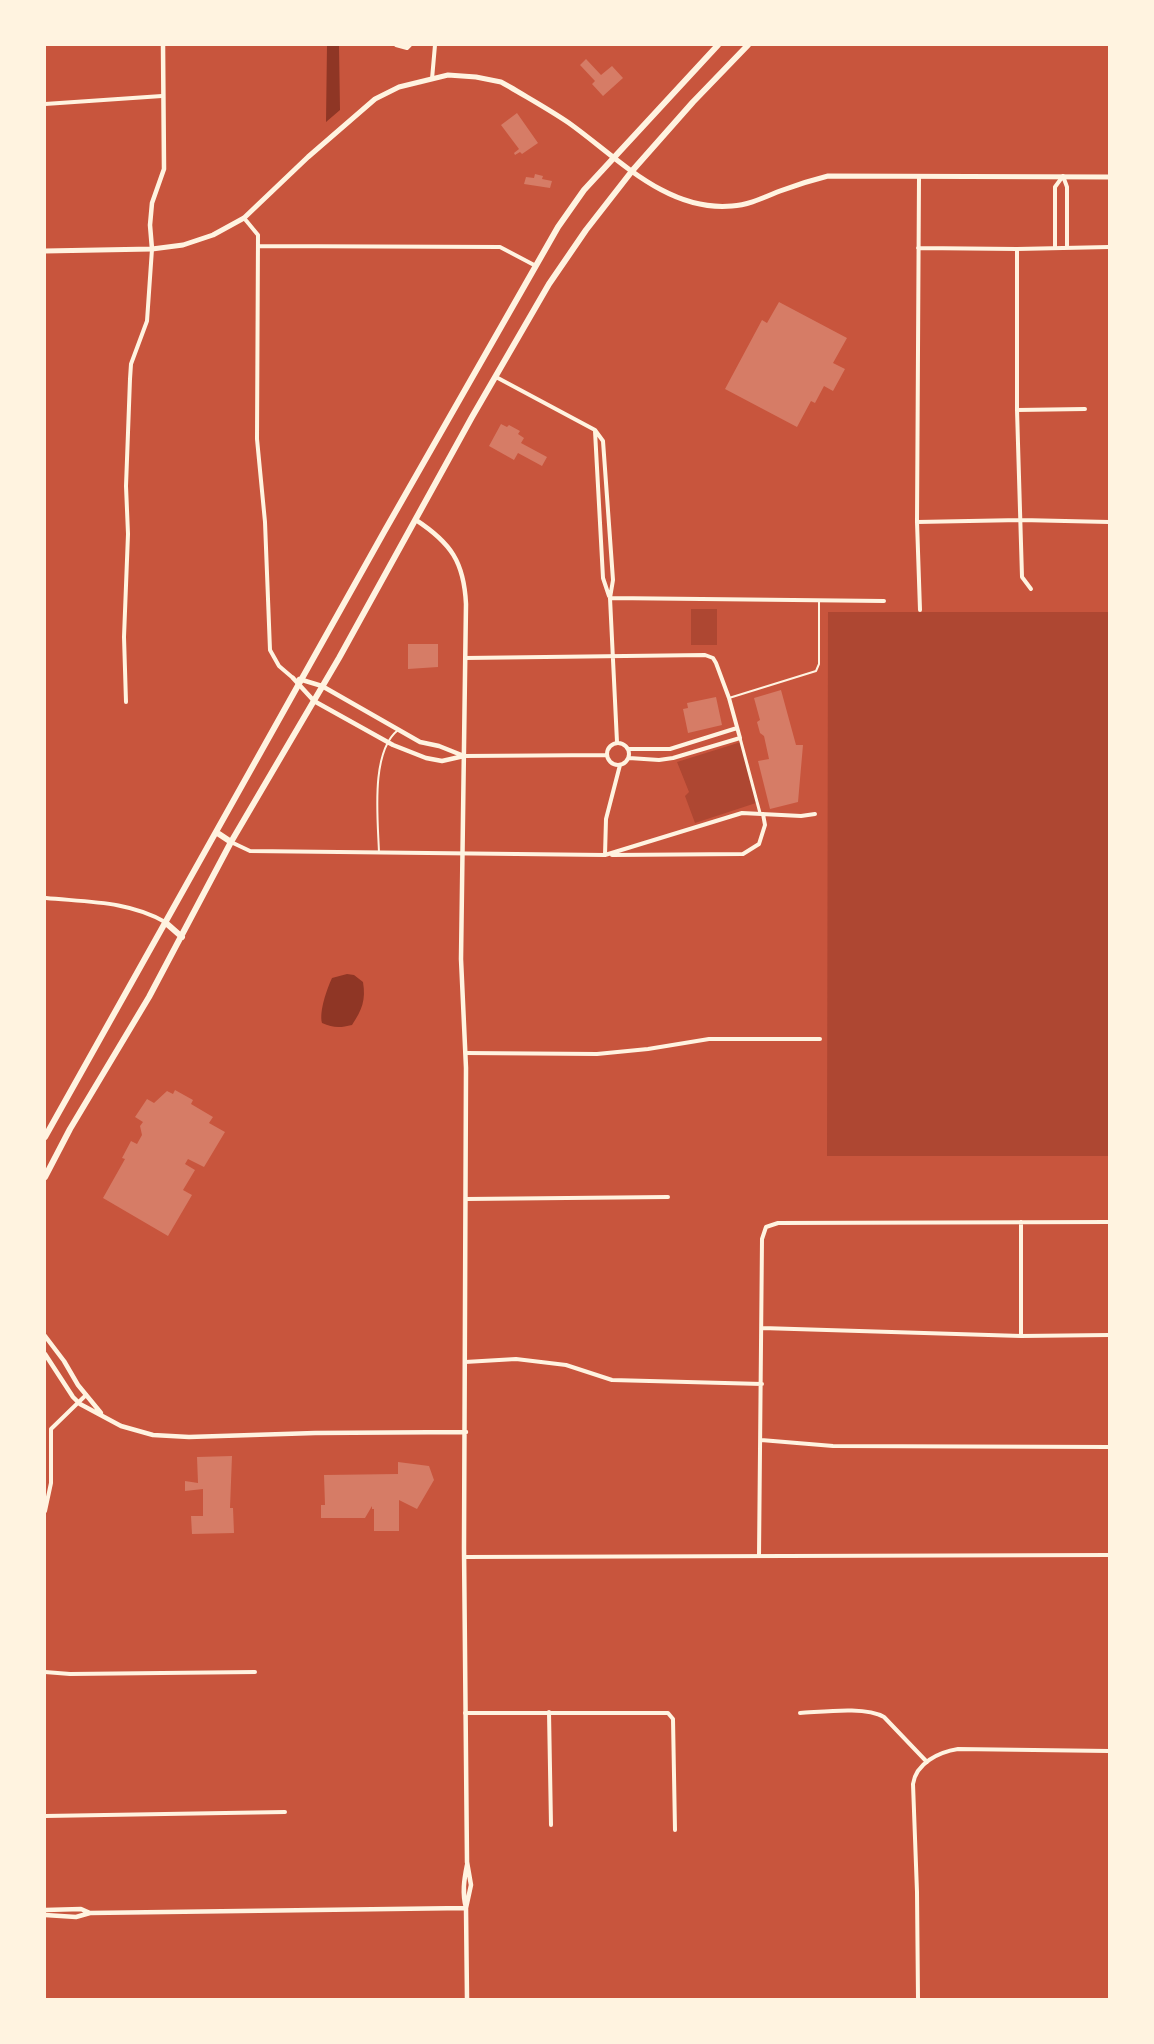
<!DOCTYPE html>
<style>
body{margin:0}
#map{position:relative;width:1154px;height:2044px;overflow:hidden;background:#c8553d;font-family:Signika,sans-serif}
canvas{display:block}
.frame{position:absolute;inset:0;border:46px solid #fff3e0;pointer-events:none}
</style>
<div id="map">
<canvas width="1154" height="2044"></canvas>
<div class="frame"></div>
</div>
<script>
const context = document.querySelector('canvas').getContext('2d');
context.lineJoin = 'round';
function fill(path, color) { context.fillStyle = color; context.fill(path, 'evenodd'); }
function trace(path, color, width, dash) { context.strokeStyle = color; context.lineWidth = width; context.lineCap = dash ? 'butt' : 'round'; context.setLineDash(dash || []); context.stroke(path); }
const green = new Path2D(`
 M691 609H717V645H691Z
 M828 612H1109V1156H827Z
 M741 742 759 802 695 823 685 796 689 792 677 762Z`);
const water = new Path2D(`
 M327 45H339L340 110 326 122Z
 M347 974 354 975 363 982C366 1000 362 1010 352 1025 340 1028 333 1028 322 1023 319 1011 327 989 332 978Z`);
const building = new Path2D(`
 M586 59 601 75 612 66 623 78 603 96 592 84 595 81 580 65Z
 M517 113 538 143 522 154 520 152 515 155 514 153 519 149 501 125Z
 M535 174 543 176 542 179 552 181 550 188 524 184 526 177 534 178Z
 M779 302 847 338 833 363 845 369 833 391 824 386 815 403 811 401 797 427 725 389 762 320 767 323Z
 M501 424 507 427 509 425 520 431 518 434 524 438 521 443 547 457 542 466 518 453 514 460 489 446Z
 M408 644H438V667L408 669Z
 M781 690 796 745H803L798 802 770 809 758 761 769 759 764 736 760 733 757 722 760 720 754 698Z
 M716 697 722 725 688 733 683 709 688 708 687 703Z
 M175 1090 193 1100 191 1104 213 1117 209 1123 225 1132 204 1167 188 1159 185 1164 195 1170 183 1190 192 1195 168 1236 103 1198 125 1159 122 1158 131 1141 137 1144 142 1135 140 1126 143 1122 135 1117 147 1099 154 1103 167 1091 173 1094Z
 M232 1456 230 1508H233L234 1533 192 1534 191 1516H203V1489L185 1491V1481L198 1483 197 1457Z
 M398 1462 429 1466 434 1480 417 1509 399 1500V1531H374V1509H372V1506L365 1518H321V1505H325L324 1475 398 1474Z`);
const service = new Path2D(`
 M729 698 816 671 819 664V600
 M379 853C378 820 370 752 398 730`);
const pedestrian = new Path2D(`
 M740 738 760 813`);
const minor = new Path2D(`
 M396 45 407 48 410 45
 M432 79 435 45
 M45 104 162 96
 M1063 176 1067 187V248
 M919 177 917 522 920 610
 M244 218 258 235 257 439 265 522 270 650 279 666 293 678
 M258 246 500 247 536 266
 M918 248 1017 249 1109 247
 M1055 248V187L1063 176
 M1017 249V410L1022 577 1031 589
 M496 377 595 430 603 441 613 580 610 598 617 742
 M1017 410 1085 409
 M595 431 603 578 609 596
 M917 522 1021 520 1109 522
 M610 598 884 601
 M465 658 705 655 713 658 716 663 729 698 740 738 673 758 659 760 629 758
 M126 702 124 637 128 534 126 486 130 379 131 364 147 321 152 249
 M607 754a11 11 0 1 1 22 0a11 11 0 1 1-22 0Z
 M629 749H670L737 728
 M464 756 607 755
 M231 842 250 851 605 855 742 813 801 816 815 814
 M605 855 606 819 620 765
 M612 855 743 854 759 844 765 825 763 814
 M46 898C87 902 129 901 165 922
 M466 1053 597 1054 648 1049 709 1039H820
 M466 1199 668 1197
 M762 1328 1021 1336 1109 1335
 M1021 1336V1222
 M465 1362 516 1359 566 1365 612 1380 762 1384
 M761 1440 833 1446 1109 1447
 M45 1511 51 1483V1429L86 1395
 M759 1556 762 1239 766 1227 778 1223 1109 1222
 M464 1557 1109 1555
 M45 1672 70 1674 255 1672
 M549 1712 551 1825
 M465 1713H668L673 1719 675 1830
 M800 1713C822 1712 865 1706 884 1717L927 1762
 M45 1816 285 1812
 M918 1999 917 1892 913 1784C916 1763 939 1752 958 1749L1109 1751`);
const tertiary = new Path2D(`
 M152 249 150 225 152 203 164 169 163 45
 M416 520C451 543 464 562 466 604L461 959 466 1068 464 1548 467 1862 471 1885 466 1908
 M293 678 314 701 393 745 426 758 442 761 464 756
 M299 679 322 686 420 742 439 746 464 756
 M45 1336 64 1361 78 1385 101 1413
 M45 1354 73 1397 80 1404 121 1426 153 1435 189 1437 315 1433 466 1432
 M45 1910 81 1909 90 1913
 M45 1915 76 1917 90 1913 466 1908
 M467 1999 466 1908C462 1893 464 1880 467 1865`);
const secondary = new Path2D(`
 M45 251 152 249 183 245 213 235 244 218 308 157 375 99 399 87 448 75 476 77 501 82 510 87C530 99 550 110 569 123 618 158 667 212 732 206 749 205 765 197 780 191 796 185 812 180 828 176L1109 177`);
const primary = new Path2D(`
 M216 832 231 842
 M166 923 182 937
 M45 1137 384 532 558 227 584 190 718 45
 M45 1177 70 1129 149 997 231 842 339 658 472 417 549 284 586 230 632 171 693 102 748 45`);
fill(green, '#ae4732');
fill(water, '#8f3625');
fill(building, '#d67c66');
trace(service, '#fff3e0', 2);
trace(pedestrian, '#fff3e0', 3);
trace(minor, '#fff3e0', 4);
trace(tertiary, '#fff3e0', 4.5);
trace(secondary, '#fff3e0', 5);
trace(primary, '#fff3e0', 6);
</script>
